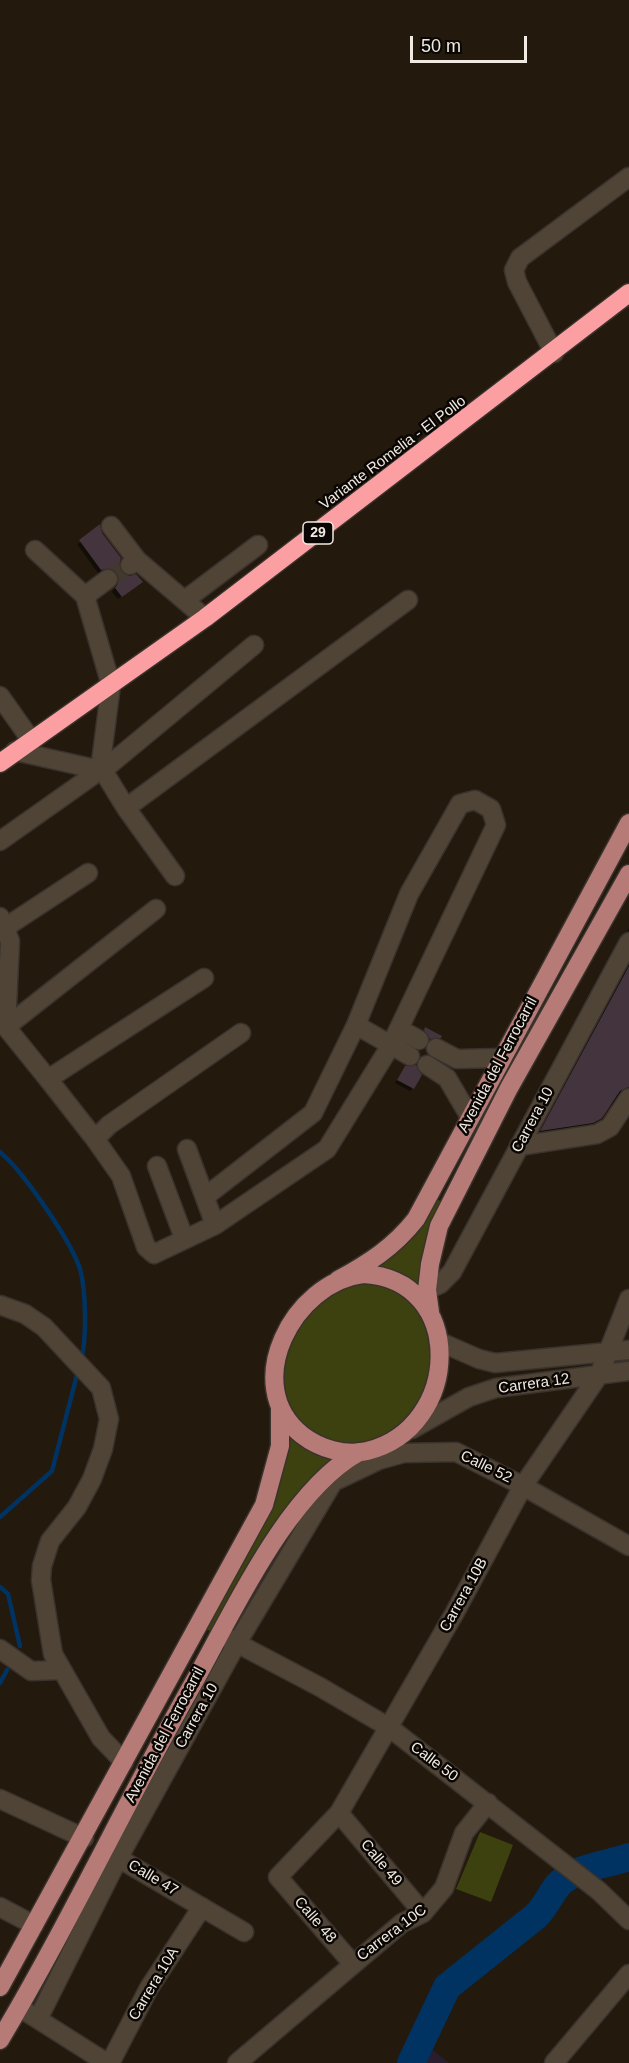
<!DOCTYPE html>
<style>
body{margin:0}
#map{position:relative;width:629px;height:2063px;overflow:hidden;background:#23190d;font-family:Arial,sans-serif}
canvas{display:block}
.scale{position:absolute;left:410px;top:36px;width:117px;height:27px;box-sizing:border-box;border:3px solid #f1eae2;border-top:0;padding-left:8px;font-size:18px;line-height:21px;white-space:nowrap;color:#f1eae2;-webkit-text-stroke:4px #090603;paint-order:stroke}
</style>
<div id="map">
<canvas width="629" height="2063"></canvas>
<div class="scale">50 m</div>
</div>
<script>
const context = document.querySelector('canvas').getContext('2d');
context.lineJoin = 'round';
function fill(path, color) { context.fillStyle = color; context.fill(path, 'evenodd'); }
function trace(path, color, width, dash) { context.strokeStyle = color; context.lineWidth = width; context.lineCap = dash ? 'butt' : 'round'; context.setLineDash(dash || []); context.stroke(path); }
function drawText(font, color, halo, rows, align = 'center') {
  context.font = font + ' Arial,sans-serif'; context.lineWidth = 5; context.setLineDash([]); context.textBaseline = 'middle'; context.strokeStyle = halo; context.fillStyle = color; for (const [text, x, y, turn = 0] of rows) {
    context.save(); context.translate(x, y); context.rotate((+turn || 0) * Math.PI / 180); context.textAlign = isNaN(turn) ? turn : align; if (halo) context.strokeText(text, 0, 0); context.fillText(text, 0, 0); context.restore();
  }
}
const industrial = new Path2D(`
 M422 2041 449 2063H411Z`);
const green = new Path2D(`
 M430 1196 449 1205 439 1226 435 1327 425 1409 313 1490 219 1634 197 1626 270 1489 276 1390 294 1317 375 1260Z
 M480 1832 513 1845 491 1902 456 1889Z`);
const shadow = new Path2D(`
 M101 533 120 573 137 585 118 599 112 592 116 587 115 576 108 571 98 573 77 544Z
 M629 928V1090L608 1108 580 1138 522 1151Z
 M406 1067 413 1088 410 1091 395 1083Z`);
const stream = new Path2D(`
 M0 1152C23 1171 71 1241 80 1269 86 1290 87 1339 81 1360
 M0 1517 52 1471 78 1371
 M0 1587 8 1594 20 1646
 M0 1683 7 1670`);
const river = new Path2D(`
 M411 2063 447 1987 536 1916C546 1906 550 1895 558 1885 575 1867 606 1865 629 1857`);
const building = new Path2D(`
 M100 524 102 533 121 558 119 566 121 572 130 576 136 574 143 582 122 597 115 588 118 583 117 573 112 569 101 570 79 540Z
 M629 966V1087L620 1091 602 1118 593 1123 540 1131Z
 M425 1027 442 1036 441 1038 430 1039 424 1030Z
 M416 1065 422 1075 414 1089 397 1080 405 1066Z`);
const minorTunnel = new Path2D(`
 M108 579 130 565`);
const minor = new Path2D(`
 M554 353 517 282 514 270 520 258 629 177
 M111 526 137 560
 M35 550 85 596
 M130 565 137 560 205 618
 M185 600 258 545
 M0 696 31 740
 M15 751 91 768
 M101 762 111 685 85 596 108 579
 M108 766 254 645
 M107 777 126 808 408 600
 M126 808 175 876
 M0 841 92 776
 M0 917 10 941 6 1027
 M6 927 88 873
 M399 1029 419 1040
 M241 1033 109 1125 95 1139 121 1176 146 1247 154 1254 215 1225 327 1149 391 1045 496 825 491 809 475 800 460 804 409 894 356 1025
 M436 1048 457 1059 500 1058
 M427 1065 447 1078 470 1117
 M48 1079 6 1027 156 909
 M95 1139 48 1079 204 978
 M519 1146 597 1134 610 1127 629 1098
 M187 1149 215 1225
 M157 1166 184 1238
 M206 1196 313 1113 356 1025 410 1056
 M427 1290 440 1284 452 1272 629 942
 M0 1305 25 1314 44 1327 101 1388 109 1419 103 1449 92 1479 77 1507 50 1541 42 1566 41 1580 53 1654 101 1738 124 1762
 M438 1341 479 1359 495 1363 629 1350
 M412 1429 469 1397 496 1388 629 1371
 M227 1638 320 1687 390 1728 599 1891 629 1920
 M0 1649 31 1671 60 1670
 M0 1799 84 1838
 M339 1813 423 1913
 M108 1852 244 1932
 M0 1907 34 1925
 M352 1963 278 1877 339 1813 454 1614 523 1486 599 1375 629 1299
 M28 2013 107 2063
 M38 2019 119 1857 237 1643 333 1482 379 1460 404 1453 456 1452 523 1486 629 1546
 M110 2063 149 1988 202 1907
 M237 2063 402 1923 423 1913 444 1888 464 1833 488 1803
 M554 2063 629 1974`);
const major = new Path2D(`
 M363 1274C467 1279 462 1428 367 1451 345 1456 320 1449 302 1435 239 1385 294 1282 363 1274Z
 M338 1280C369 1263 394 1247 416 1219L629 823
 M430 1312 427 1290 430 1264 439 1226 509 1088 629 874
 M0 1987 264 1505 280 1446V1409
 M0 2040C69 1924 127 1800 194 1682 233 1612 288 1491 359 1452`);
const highway = new Path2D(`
 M0 763 205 618 629 293`);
const shields = [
 [318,533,30]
];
const shieldNames = [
 ["29",318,533]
];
const streetNames = [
 ["Variante Romelia - El Pollo",393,453,-37],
 ["Avenida del Ferrocarril",498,1065,-62],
 ["Carrera 10",533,1120,-62],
 ["Carrera 12",534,1384,-8],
 ["Calle 52",486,1467,26],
 ["Carrera 10B",464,1595,-61],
 ["Carrera 10",197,1716,-61],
 ["Avenida del Ferrocarril",165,1735,-62],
 ["Calle 50",434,1762,37],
 ["Calle 49",381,1863,50],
 ["Calle 47",153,1878,31],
 ["Calle 48",315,1920,49],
 ["Carrera 10C",392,1933,-37],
 ["Carrera 10A",154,1984,-59]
];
fill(industrial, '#281e2d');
fill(green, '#3d410f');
fill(shadow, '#0007');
trace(stream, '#003361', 4.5);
trace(river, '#003361', 28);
fill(building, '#43343e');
trace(minorTunnel, '#42382d', 18, [18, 9]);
trace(minor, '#3a332d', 21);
trace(major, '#3a332d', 21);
trace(highway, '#3a332d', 21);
trace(minor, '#504437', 18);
trace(major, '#b77b77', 18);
trace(highway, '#fc9fa2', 18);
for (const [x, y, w] of shields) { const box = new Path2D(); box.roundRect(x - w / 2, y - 11, w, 22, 4.5); context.fillStyle = '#090603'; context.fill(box); trace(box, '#f1eae2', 1.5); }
drawText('bold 14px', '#f1eae2', null, shieldNames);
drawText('15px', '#f1eae2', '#090603', streetNames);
</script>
